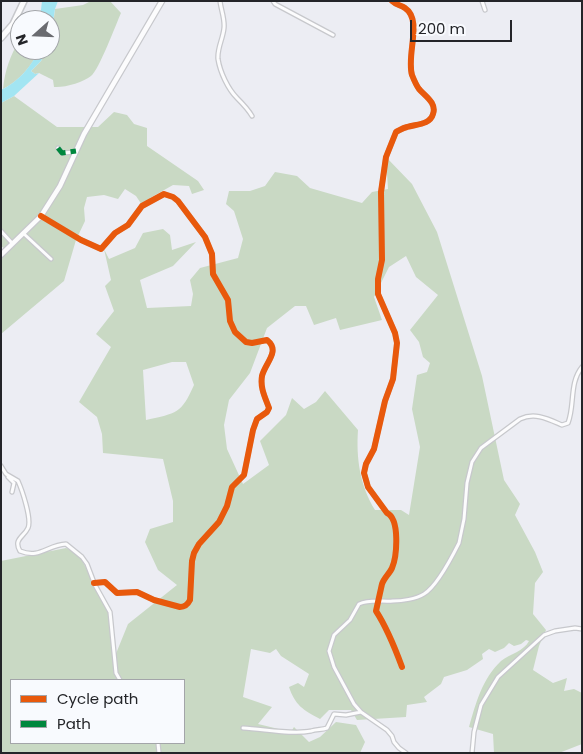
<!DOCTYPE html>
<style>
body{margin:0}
#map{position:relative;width:583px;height:754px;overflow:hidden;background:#ecedf3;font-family:Poppins,sans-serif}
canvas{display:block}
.frame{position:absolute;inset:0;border:2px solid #242529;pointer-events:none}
.legend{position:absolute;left:10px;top:679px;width:175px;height:65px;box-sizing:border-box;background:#f8fafe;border:1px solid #a3a5a9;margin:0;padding:6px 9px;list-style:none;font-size:15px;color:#242529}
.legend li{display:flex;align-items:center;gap:10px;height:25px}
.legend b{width:25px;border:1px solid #a3a5a9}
.north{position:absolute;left:10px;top:10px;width:50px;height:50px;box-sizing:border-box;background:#f8fafe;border:1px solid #a3a5a9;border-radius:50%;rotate:250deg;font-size:14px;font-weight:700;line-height:20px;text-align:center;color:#242529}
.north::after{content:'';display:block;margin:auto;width:18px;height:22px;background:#6a6b70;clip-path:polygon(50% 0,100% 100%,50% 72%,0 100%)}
.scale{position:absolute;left:410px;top:20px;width:102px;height:22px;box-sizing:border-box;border:2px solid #242529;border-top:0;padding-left:6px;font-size:15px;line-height:18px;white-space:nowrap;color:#242529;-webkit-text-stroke:4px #f8fafe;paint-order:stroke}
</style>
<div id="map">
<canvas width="583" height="754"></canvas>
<div class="frame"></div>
<ul class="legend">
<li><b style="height:6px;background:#e8590c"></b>Cycle path</li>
<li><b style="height:6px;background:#00873e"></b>Path</li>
</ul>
<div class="north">N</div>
<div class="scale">200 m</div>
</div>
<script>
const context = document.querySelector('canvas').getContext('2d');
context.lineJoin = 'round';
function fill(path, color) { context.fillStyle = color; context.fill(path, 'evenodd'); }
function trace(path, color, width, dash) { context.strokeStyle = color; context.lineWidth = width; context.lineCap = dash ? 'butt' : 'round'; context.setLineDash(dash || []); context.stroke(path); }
const green = new Path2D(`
 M91 1H110L121 13C116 24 99 70 91 76 84 82 64 88 54 87L53 80 39 73 35 74 31 71 41 61 47 50H50L55 9 83 5Z
 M20 39V50H39C32 66 19 81 3 89 5 70 10 56 20 39Z
 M14 96 57 127H98L114 112 127 115 134 124 147 128V146L198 181 204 190 192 194 189 186 173 185 150 198 144 208 136 196 125 189 118 199 104 195 87 197 84 208 85 221 76 240 64 281 1 334V256L6 250 1 246V103Z
 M386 157 412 184 437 232 482 376 504 480 520 504 515 515 535 552 543 572 535 583 533 614 546 630 539 646 533 670 553 683 567 678 564 691 574 689 582 693V744L559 753H494L493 734 469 727C476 703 482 679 501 661 510 654 524 651 529 641L526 640 521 644 514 646 509 643 504 648 495 652 489 649 482 654 483 659 467 670 444 677 441 684 424 697 427 702 407 705 406 717 357 720 351 710H329L320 719C303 710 295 705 289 687L298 683 304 687 309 674 281 656 276 649 270 653 251 649 243 697 272 707 258 724 291 732 294 727 309 742 320 737 336 722 356 725 365 742 360 753H1V561L66 548 78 553 110 612 113 661 128 624 177 585 158 570 145 542 150 529 173 522V501L163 459 103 453 102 434 97 417 79 402 111 347 96 334 114 311 105 286 111 280 104 249 109 259 135 248 143 233 163 229 170 235 172 250 196 242 173 266 140 280 147 308 191 306 193 294 190 280 200 268 238 258 243 239 234 211 226 204 229 191H250L265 186 275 172 297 176 310 188 362 203 372 192 388 189ZM406 256 416 277 438 295 410 330 419 342 423 357 430 363 427 372 417 375 412 409 420 447 409 515 401 510H375C360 486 356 458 358 430L325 391 316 402 304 409 292 398 286 415 260 441 269 465 243 484 227 449 224 425 229 400 250 373 267 328 295 306H306L314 325 336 318 340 330 382 320 374 297 389 267ZM172 362H186L194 385C181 414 177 413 146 420L143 370ZM11 680H184V743H11Z`);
const water = new Path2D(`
 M42 1H58L55 9 50 41V20H41L40 18Z
 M39 50H47L41 61 31 71 35 74 39 73 14 96 1 103V90C18 82 31 67 39 50Z`);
const street = new Path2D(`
 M220 1C221 10 225 19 224 28 223 39 217 48 218 59 220 72 228 89 237 98 243 104 248 109 252 116
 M273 1 275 4 333 35
 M392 1C396 5 401 5 405 8 423 20 406 55 412 75 414 80 416 85 419 89 425 96 437 103 433 114 430 125 416 124 407 127 403 128 400 130 396 132L386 157 381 192 382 260 378 279V294L395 333 397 343 393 379 385 401 374 449 366 464 364 473 368 487 387 513C400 519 397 556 392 568 390 573 384 578 382 584 380 593 378 602 376 611 387 628 395 648 402 667
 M482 1 485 10
 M58 148 62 153 76 152
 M41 216 81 240 101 249 115 233 128 225 142 206 164 194 173 197 178 201 205 237 212 254 213 274 228 300 230 321 235 332 246 342 252 343 267 340C281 351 265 363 262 376 260 388 265 397 269 408L267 412 257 419 253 430 244 475 232 487 227 506 219 522 199 544 194 553 192 561 190 600C188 604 185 607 180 607L154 600 137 592 117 593 105 582 94 583
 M1 231 12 243
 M23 233 51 259
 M1 466 6 474 18 481C22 490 32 519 28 528 24 537 13 539 20 551 40 559 47 545 66 544L82 557 87 564 95 585 110 612 116 673 120 680
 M8 477 14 483 12 492
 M243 728C264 729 292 735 311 731 317 729 322 730 327 728L334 714 346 715 361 712
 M158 743 159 753
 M406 753 399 748 394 742 392 736 387 730 361 712 354 704 334 667 329 651 334 635 350 620 359 604C370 599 382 602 393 601 402 601 416 599 424 594 437 586 452 557 459 543L464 519 467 483 472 462 481 448 520 419C535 412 548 419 562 425L568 423C575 405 569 383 582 367
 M472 753 474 732 481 705 498 677 544 635 555 631 575 628 582 629`);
const secondary = new Path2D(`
 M1 255 41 216 60 186 84 134 162 1`);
const primary = new Path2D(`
 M1 38 13 24 24 1`);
const quiet = new Path2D(`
 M58 148 62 153 76 151`);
const cycleway = new Path2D(`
 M392 1C396 5 401 5 405 8 423 20 406 55 412 75 414 80 416 85 419 89 425 96 437 103 433 114 430 125 416 124 407 127 403 128 400 130 396 132L386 157 381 192 382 260 378 279V294L395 333 397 343 393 379 385 401 374 449 366 464 364 473 368 487 387 513C400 519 397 556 392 568 390 573 384 578 382 584 380 593 378 602 376 611 387 628 395 648 402 667
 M41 216 81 240 101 249 115 233 128 225 142 206 164 194 173 197 178 201 205 237 212 254 213 274 228 300 230 321 235 332 246 342 252 343 267 340C281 351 265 363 262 376 260 388 265 397 269 408L267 412 257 419 253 430 244 475 232 487 227 506 219 522 199 544 194 553 192 561 190 600C188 604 185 607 180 607L154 600 137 592 117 593 105 582 94 583`);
fill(green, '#c9d9c4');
fill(water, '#a2e5f2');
trace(street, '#c7c8cc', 5.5);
trace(secondary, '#c7c8cc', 7);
trace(primary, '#c7c8cc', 8);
trace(street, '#fcfcfd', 3);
trace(secondary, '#fcfcfd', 4.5);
trace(primary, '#fcfcfd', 5);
trace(quiet, '#00873e', 5, [10, 5]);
trace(cycleway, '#e8590c', 6);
</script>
